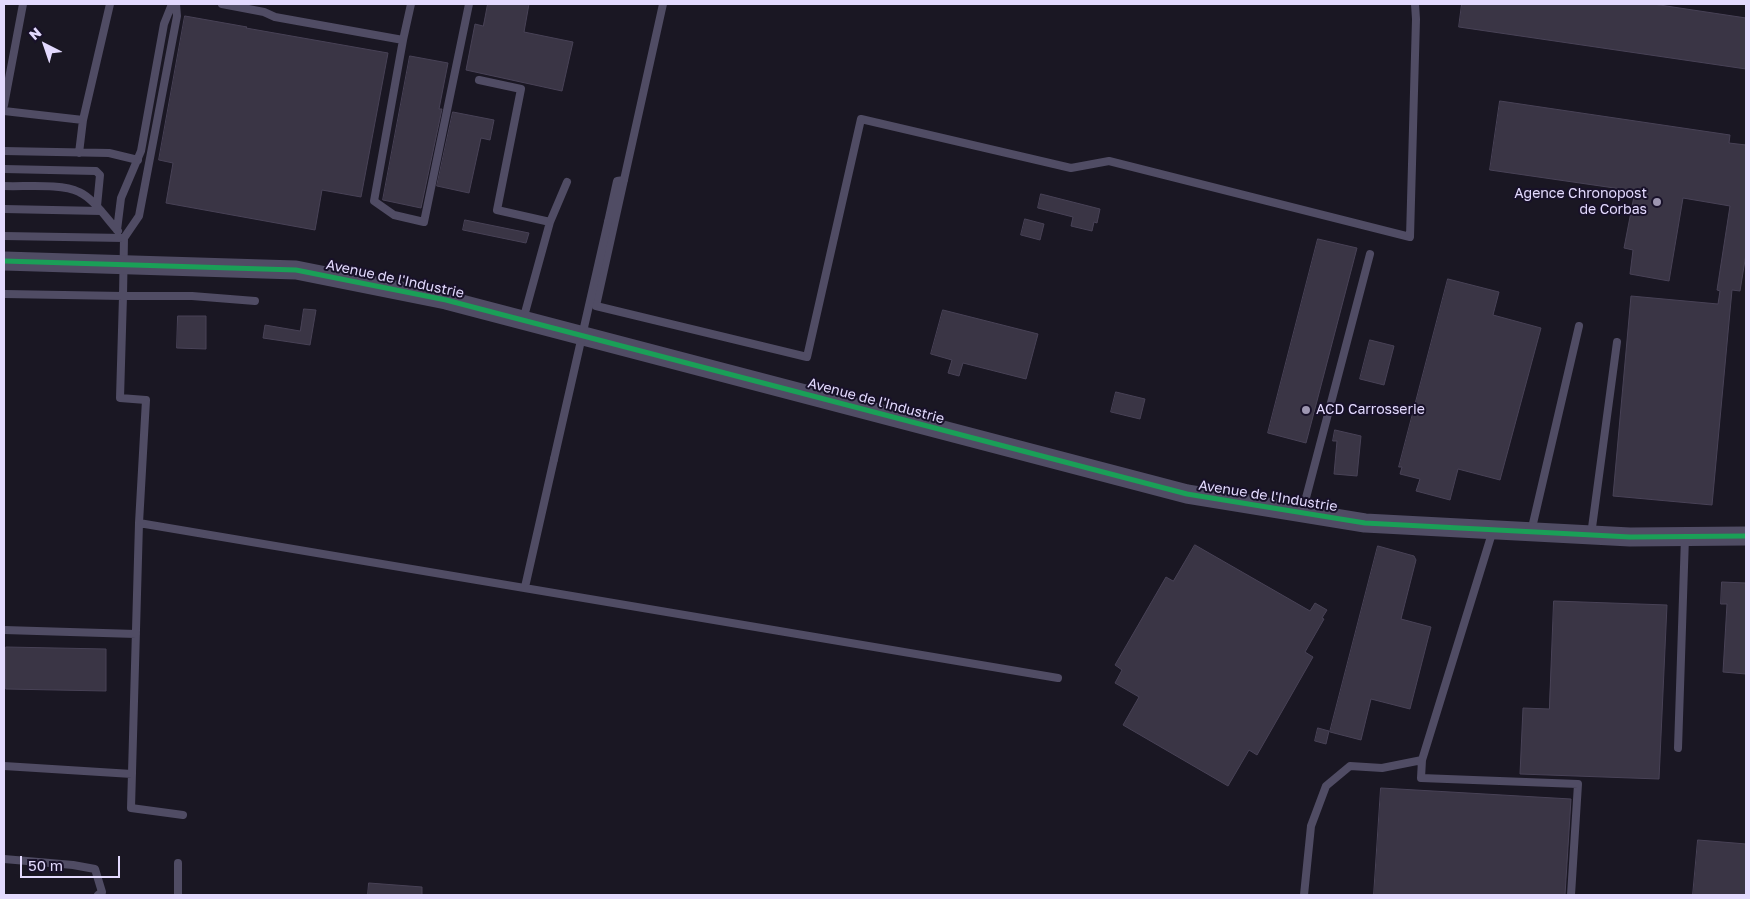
<!DOCTYPE html>
<style>
body{margin:0}
#map{position:relative;width:1750px;height:899px;overflow:hidden;background:#1a1723;font-family:"Golos Text",sans-serif}
canvas{display:block}
.frame{position:absolute;inset:0;border:5px solid #e3dafe;pointer-events:none}
.north{position:absolute;left:20px;top:20px;width:50px;height:50px;-webkit-text-stroke:4px #181129;paint-order:stroke;rotate:319deg;font-size:14px;font-weight:700;line-height:20px;text-align:center;color:#e3dafe}
.north::after{content:'';display:block;margin:auto;width:18px;height:22px;background:#e3dafe;clip-path:polygon(50% 0,100% 100%,50% 72%,0 100%)}
.scale{position:absolute;left:20px;top:856px;width:100px;height:22px;box-sizing:border-box;border:2px solid #e3dafe;border-top:0;padding-left:6px;font-size:15px;line-height:18px;white-space:nowrap;color:#e3dafe;-webkit-text-stroke:4px #181129;paint-order:stroke}
</style>
<div id="map">
<canvas width="1750" height="899"></canvas>
<div class="frame"></div>
<div class="north">N</div>
<div class="scale">50 m</div>
</div>
<script>
const context = document.querySelector('canvas').getContext('2d');
context.lineJoin = 'round';
function fill(path, color) { context.fillStyle = color; context.fill(path, 'evenodd'); }
function trace(path, color, width, dash) { context.strokeStyle = color; context.lineWidth = width; context.lineCap = dash ? 'butt' : 'round'; context.setLineDash(dash || []); context.stroke(path); }
function drawText(font, color, halo, rows, align = 'center') {
  context.font = font + ' "Golos Text",sans-serif'; context.lineWidth = 4; context.setLineDash([]); context.textBaseline = 'middle'; context.strokeStyle = halo; context.fillStyle = color; for (const [text, x, y, turn = 0] of rows) {
    context.save(); context.translate(x, y); context.rotate((+turn || 0) * Math.PI / 180); context.textAlign = isNaN(turn) ? turn : align; if (halo) context.strokeText(text, 0, 0); context.fillText(text, 0, 0); context.restore();
  }
}
const building = new Path2D(`
 M488 4H529L524 32 573 42 562 91 466 70 475 24 483 26Z
 M1462 4H1653L1746 18V69L1459 27Z
 M185 16 247 27 246 28 388 53 361 197 322 190 315 230 166 203 173 163 159 160Z
 M410 56 448 63 439 109H442L421 208 383 200Z
 M1500 101 1730 135 1729 143 1746 145V254L1740 291 1732 290 1712 505 1613 496 1631 296 1718 304 1720 291 1717 290 1730 206 1683 198 1669 281 1630 274 1633 250 1624 248 1635 191 1490 170Z
 M453 112 494 120 490 140 481 138 469 193 437 186Z
 M1041 194 1100 209 1097 223 1094 222 1092 231 1071 226 1073 217 1038 208Z
 M1025 219 1044 224 1040 240 1021 235Z
 M465 220 529 233 526 243 463 230Z
 M1318 239 1357 248 1306 443 1268 433Z
 M1448 279 1499 292 1493 315 1541 328 1500 480 1458 469 1450 500 1416 491 1420 479 1400 474 1402 467H1399Z
 M304 309 316 310 310 345 263 338 265 325 300 331Z
 M943 310 1038 334 1026 379 963 363 959 376 948 373 952 360 931 354Z
 M178 316H206V349L177 348Z
 M1370 340 1394 346 1384 385 1360 379Z
 M1116 392 1145 399 1140 419 1111 412Z
 M1335 430 1361 436 1357 476 1334 474 1337 441H1333Z
 M1195 545 1310 611 1315 603 1327 610 1322 618 1324 619 1305 652 1313 657 1257 755 1249 750 1228 786 1123 725 1139 697 1115 683 1122 670 1115 665 1166 577 1173 581Z
 M1378 546 1414 556 1416 560 1401 619 1431 627 1410 709 1371 699 1361 740 1330 732Z
 M1722 582 1746 583V674L1723 672 1727 604H1721Z
 M1554 601 1667 605 1659 779 1520 774 1523 708 1549 709Z
 M6 647 106 649V691L6 689Z
 M1318 728 1329 731 1326 744 1315 741Z
 M1381 788 1571 799 1565 895H1374Z
 M1698 840 1746 844V895H1693Z
 M369 883 422 887V895H368Z`);
const service = new Path2D(`
 M222 4 264 12 275 17 403 40 411 4
 M663 4 596 306 807 357 861 119 1071 168 1109 161 1410 237 1416 19 1415 4
 M403 40 374 201 394 215 424 222 469 4
 M479 80 521 89 497 210 550 222
 M4 105 23 4
 M4 111 83 120 110 4
 M4 151 109 153 138 160
 M79 153 83 120
 M4 169 96 171 100 175 97 206
 M4 186C24 187 61 183 79 192 93 198 107 219 118 231
 M4 209 101 211
 M608 222 617 181 624 180
 M117 230 121 198 141 151 164 24 172 4
 M4 236 124 238
 M4 294 123 296 124 238 139 216 177 16 176 4
 M523 320 550 222 567 182
 M1302 513 1370 254
 M139 523 1058 678
 M1531 532 1579 326
 M1591 535 1617 342
 M525 587 554 459
 M4 630 136 634
 M1678 748 1685 537
 M1422 760 1421 778 1578 784 1571 895
 M4 766 132 774
 M183 815 131 808 139 523 146 400 120 398 123 296H192L255 301
 M4 859 73 865 95 869 102 892 98 895
 M178 895V863
 M1304 895 1311 826 1326 786 1350 766 1382 768 1422 760 1493 530`);
const tertiary = new Path2D(`
 M4 261 296 270 446 300 1187 494 1365 523 1630 537 1746 536`);
const serviceBridge = new Path2D(`
 M554 459 608 222`);
const cycleway = new Path2D(`
 M4 261 296 270 446 300 1187 494 1365 523 1630 537 1746 536`);
const markers = [
 [1657,202,5,"#9d96b1"],
 [1306,410,5,"#9d96b1"]
];
const poiNames = [
 ["Agence Chronopost",1647,194],
 ["de Corbas",1647,210],
 ["ACD Carrosserie",1316,410,"left"]
];
const streetNames = [
 ["Avenue de l'Industrie",395,279,12],
 ["Avenue de l'Industrie",876,401,15],
 ["Avenue de l'Industrie",1268,496,9]
];
fill(building, '#3a3545');
trace(building, '#484256', 1);
trace(service, '#504c64', 8);
trace(tertiary, '#504c64', 19);
trace(serviceBridge, '#504c64', 8);
trace(cycleway, '#1a9f57', 5);
for (const [x, y, r, color] of markers) { const dot = new Path2D(); dot.arc(x, y, r, 0, 2 * Math.PI); context.fillStyle = color; context.fill(dot); trace(dot, '#181129', 2); }
drawText('14px', '#e3dafe', '#181129', poiNames, 'right');
drawText('14px', '#e3dafe', '#181129', streetNames);
</script>
